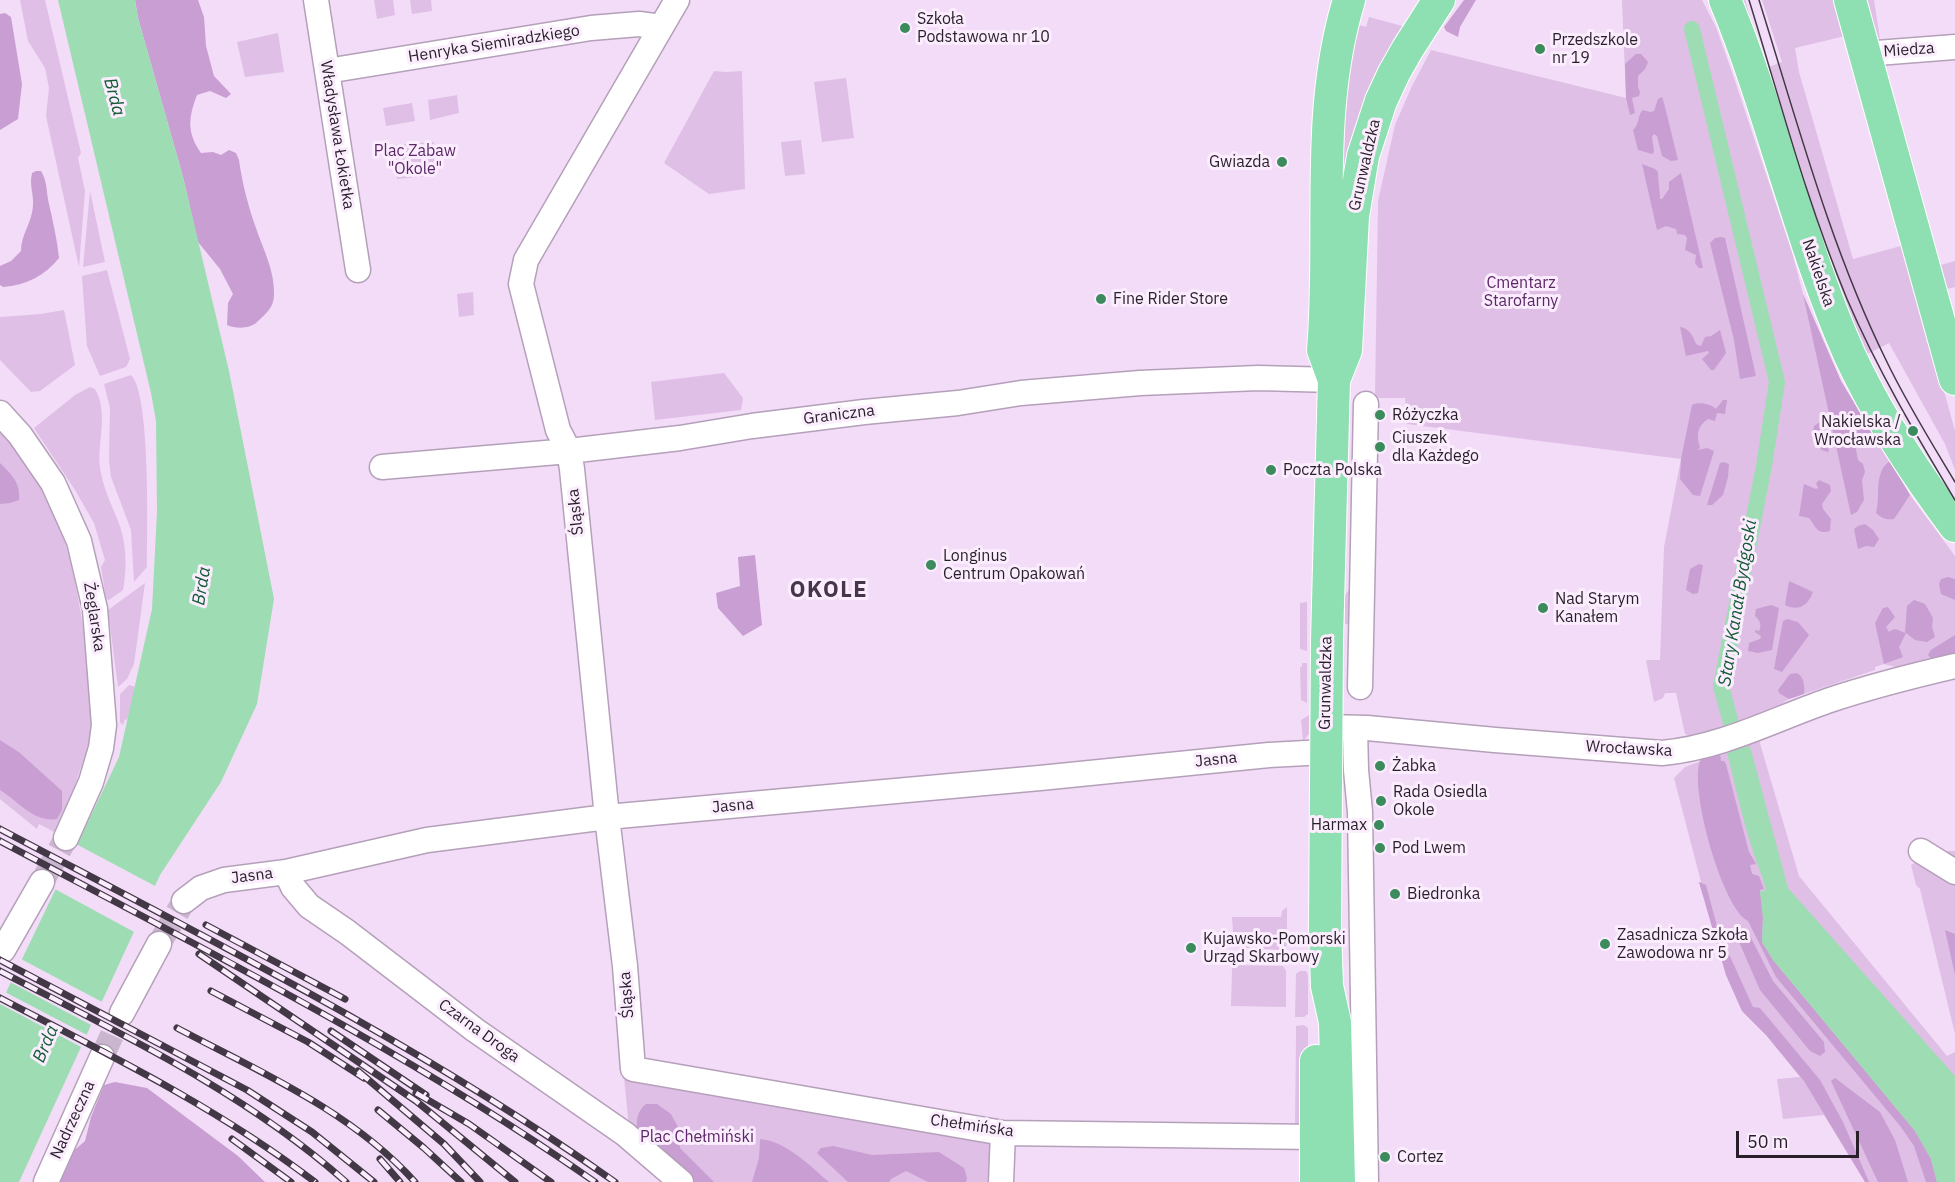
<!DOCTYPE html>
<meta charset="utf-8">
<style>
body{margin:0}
#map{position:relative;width:1955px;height:1182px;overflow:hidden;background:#f3dcf8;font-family:"IBM Plex Sans",sans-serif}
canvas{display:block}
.scale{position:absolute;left:1736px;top:1131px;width:123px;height:27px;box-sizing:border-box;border:3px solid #281f2a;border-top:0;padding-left:8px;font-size:18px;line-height:21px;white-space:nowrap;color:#281f2a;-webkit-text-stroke:4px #fbedfd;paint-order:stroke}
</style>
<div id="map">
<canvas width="1955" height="1182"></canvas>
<div class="scale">50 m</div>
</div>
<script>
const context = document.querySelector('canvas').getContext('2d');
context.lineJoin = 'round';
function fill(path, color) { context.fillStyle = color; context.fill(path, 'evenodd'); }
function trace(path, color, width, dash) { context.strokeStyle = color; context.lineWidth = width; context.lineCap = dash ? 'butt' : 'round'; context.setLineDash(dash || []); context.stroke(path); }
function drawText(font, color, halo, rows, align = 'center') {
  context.font = font + ' "IBM Plex Sans",sans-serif'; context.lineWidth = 6; context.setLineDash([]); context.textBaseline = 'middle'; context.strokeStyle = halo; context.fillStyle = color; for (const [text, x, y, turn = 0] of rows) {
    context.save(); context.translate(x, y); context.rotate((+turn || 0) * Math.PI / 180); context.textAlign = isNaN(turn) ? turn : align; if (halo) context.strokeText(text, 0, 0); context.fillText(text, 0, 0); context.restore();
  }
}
const green = new Path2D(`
 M20 0H45L81 153 78 158 85 191 79 267 46 116 49 88 45 68 28 41Z
 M374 0H393L395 15 377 19Z
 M410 0H431L432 11 412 14Z
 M1622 0H1702L1716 27 1734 78 1792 252 1803 294 1841 381 1910 495 1955 556V658L1899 668 1884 664 1875 667V670L1789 699 1767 713 1692 736 1685 734 1676 693H1665L1663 698 1654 702 1646 660H1660L1664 547 1681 459 1407 424 1405 398H1375L1378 201 1395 125 1412 86 1431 50 1626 98Z
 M1734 0H1745L1766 68 1782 62 1762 0H1838L1845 36 1795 48 1799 72 1853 259 1901 246 1927 329 1955 431V470L1945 444 1889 343 1860 358Z
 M1867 0H1874L1880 39C1868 30 1869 14 1867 0Z
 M1369 17 1410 28 1335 273 1336 115 1359 25 1366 27Z
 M278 33 284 72 245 77 237 42Z
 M714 71 725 72 742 71 745 189 709 194 664 163Z
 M846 78 854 138 822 142 814 82Z
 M457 95 459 113 430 120 428 100Z
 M412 103 415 121 386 126 383 108Z
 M801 140 805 174 785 176 781 142Z
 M434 142 437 175 397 179 394 145Z
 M90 191 105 262 83 267Z
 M1955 261V287L1947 289 1941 265Z
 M107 270 130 359 126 367 100 376 87 346 82 276Z
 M473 292 474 315 459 317 457 294Z
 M64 310 75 365 40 391 31 392 0 360V317L41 314Z
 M724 373 743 398 741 410 655 420 651 382Z
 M131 375C151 394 147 535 147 567L134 582 131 530 111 477 109 460 110 408 104 384Z
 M90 387 95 389C109 413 97 442 100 468 103 487 111 504 118 521 127 543 127 568 123 590L109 600 106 599 101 567 105 560 94 523 75 490 34 428 75 395Z
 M0 430C57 484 72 558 84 632 89 659 94 686 95 713 95 737 84 757 77 779 75 788 76 797 74 806 71 816 63 826 58 834L39 824 37 829 0 799Z
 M145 583 134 664 127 679 118 687 108 610Z
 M1349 590H1352L1355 625 1345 624V595Z
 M1307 602V651L1300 649V603Z
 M1302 663H1307V703L1301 700 1300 667H1302Z
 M129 685 136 687 127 720 125 719 123 725 120 722V694Z
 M1309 715V734L1303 741 1301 720Z
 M1759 740 1799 876 1947 1056 1955 1052V1182H1865L1824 1115 1783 1119 1777 1079 1800 1077 1766 1035 1742 1011 1726 975 1699 882H1701L1674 778 1685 767Z
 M1935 851H1955V1034L1920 889 1916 885 1911 865Z
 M1287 907V944L1285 948 1279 950 1234 947 1232 917H1281L1282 911Z
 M1234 965 1283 966 1286 971V1007L1231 1006 1232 969Z
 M1300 971H1306L1308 975V1014L1304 1017H1295L1296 974Z
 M1304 1025 1308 1028V1112L1306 1119 1299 1127 1295 1126 1296 1038V1026Z
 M624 1077 795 1109 990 1141V1182H681L630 1139Z`);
const forest = new Path2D(`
 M135 0H198L204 17 206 46 214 76 231 94 226 98 210 91 197 95C188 118 187 133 201 153L213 152 221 155 229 150 236 153 239 160C242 182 248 206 256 228 263 249 275 271 274 295 274 307 266 314 257 322 250 329 236 329 227 325L228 303 233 294 220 269 198 242 183 177 138 18Z
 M1464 0H1476L1460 27 1458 37 1446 31 1444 27Z
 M5 13 11 17 22 84 18 119 0 130V14Z
 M1636 54H1641L1648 62 1645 69 1638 76V87L1640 92 1639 96 1632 98 1635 113 1630 115 1626 98 1625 64Z
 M1662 97 1664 103 1678 160 1671 161 1662 156 1657 136 1654 134 1652 137 1654 152 1652 154 1638 150 1633 130C1640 124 1637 115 1643 110L1650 112 1654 111 1658 99Z
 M1642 164 1655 169 1658 172C1658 182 1660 190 1660 199H1662L1669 189V182L1681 173 1703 268H1699L1695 263 1696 255 1685 250 1687 238 1685 235 1677 234 1676 229 1666 226 1657 230Z
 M36 171H41C48 183 46 192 49 204 53 222 57 239 59 258 45 276 26 285 3 287L0 285V266L11 261 21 251C21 234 32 223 33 206 34 194 29 186 32 173Z
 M1721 237 1725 238 1756 376 1740 379 1734 340 1710 243 1715 238Z
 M1803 294 1841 381 1877 441 1873 446H1868L1860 440 1855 444 1858 460 1863 464 1865 472 1862 480 1864 500 1857 512 1851 515Z
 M1680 327C1689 328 1693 336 1696 344L1701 346 1705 337 1711 336 1720 330 1726 353 1714 370H1711L1702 359 1709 353 1708 351 1686 356Z
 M1723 400H1727L1725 414 1717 413 1715 421 1708 419C1697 426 1696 436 1700 447L1698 450 1707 448 1714 451 1700 496 1693 495 1680 479 1681 459 1692 405C1698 401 1712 404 1716 409Z
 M1822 421 1829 452 1821 450 1818 440 1812 438 1814 426Z
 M1890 461 1910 495 1894 519C1885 520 1882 518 1876 513 1881 496 1873 472 1890 461Z
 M1724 462 1729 464 1728 477 1723 495 1712 505H1707L1720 463Z
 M0 463C11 474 21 483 19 500L10 503 0 504Z
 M1819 480 1830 485 1831 491 1822 504 1823 509 1831 519 1830 531C1816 535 1816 526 1809 518L1799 516 1804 484 1816 489 1818 488 1816 483Z
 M1865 524 1873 530 1879 539 1874 547 1866 546 1858 549 1854 529 1858 526Z
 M755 555 762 625 743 636 718 608 716 593 740 586 738 557Z
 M1699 564 1703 565 1698 593 1693 594 1686 590 1690 569Z
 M1948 577 1955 579V600L1941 594 1939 584 1941 579Z
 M1789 581 1813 592C1808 605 1799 612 1785 605Z
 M1914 600 1925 604 1933 618 1932 627 1935 637 1927 642 1915 640 1906 633 1899 647 1903 657 1884 664 1875 623 1883 608 1888 607 1895 617 1886 627 1889 632C1896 627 1897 630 1905 633L1907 606Z
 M1771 605 1779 608 1772 650 1758 653 1748 651 1749 643 1760 639 1761 636 1755 632V630L1759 631C1762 624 1760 621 1755 616L1756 609Z
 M1787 619 1798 622 1809 635 1782 672 1774 669 1783 621Z
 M1955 635V658L1935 663 1928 655 1931 650Z
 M1797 673C1804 677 1805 686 1804 694L1789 699 1779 693 1778 690 1790 674Z
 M0 740 20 753 62 791V810L57 819C34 823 18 801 0 790Z
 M1720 752 1721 761H1724L1726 764 1749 852 1756 864 1750 865 1752 874 1759 876 1764 889 1760 890 1763 917 1762 942 1773 960 1915 1131 1931 1159 1937 1182H1926L1914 1146 1901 1127 1776 977 1748 921C1722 908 1689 788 1700 761 1702 754 1714 754 1720 752Z
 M1699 882 1706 885 1718 930 1753 1007 1760 1008 1820 1080 1843 1122 1869 1182H1865L1804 1081 1766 1035 1742 1011 1726 975Z
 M1945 930 1955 934V975Z
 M1744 931 1750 936 1773 981 1824 1042 1825 1052 1820 1056 1810 1051 1760 990 1736 935Z
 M1835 1078 1880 1112 1895 1140 1908 1182H1878L1831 1081Z
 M115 1082 147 1088 238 1156 265 1182H58L62 1161 85 1141 91 1117 104 1085Z
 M646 1104H657L671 1114 678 1127 680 1148 714 1182H688C677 1172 648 1150 641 1139 634 1128 636 1111 646 1104Z
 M760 1139C786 1141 810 1166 829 1182H752L759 1158Z
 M833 1146 872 1155 939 1152 964 1168 967 1178 966 1182H928L906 1171 891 1179 889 1182H848L817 1153 821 1148Z`);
const water = new Path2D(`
 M58 0H135L138 18 183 177 229 371 274 599 257 704 221 782 160 875 19 1182H0V1005L119 757 152 609 157 512 156 421 151 393Z
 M1750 746 1788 888 1955 1076V1182H1937L1931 1159 1915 1131 1773 960 1762 942 1763 917 1760 892 1766 890C1762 875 1757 864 1752 848 1742 817 1735 784 1727 753Z`);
const pier = new Path2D(`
 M74 843 157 887 136 933 53 888Z
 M19 958 104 1003 93 1026 8 981Z
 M3 991 89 1036 83 1048 0 1004V998Z`);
const canal = new Path2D(`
 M1692 29 1777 382 1764 466 1721 686 1737 746`);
const minorTunnel = new Path2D(`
 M42 882 66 838
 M159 944 184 901
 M102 1057 122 1013`);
const minor = new Path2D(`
 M316 0 358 270
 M677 0 526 260 521 284 558 430 569 451 572 469 607 817 625 966 633 1069 1003 1133 1316 1137
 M1864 54 1955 47
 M327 71 591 28 639 24 661 27
 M0 413 20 435 53 483 79 541 95 609 104 725 101 748 91 782 66 838
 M382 467 569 451 680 438 752 426 864 412 958 403 1021 393 1140 383 1258 378 1334 380
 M1360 687 1366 404
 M1325 727 1367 728 1495 740 1662 753C1720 748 1773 720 1827 701 1869 687 1912 676 1955 666
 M1355 728 1356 770 1360 812 1366 1182
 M1921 851 1955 872
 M286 872 293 887 309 906 347 932 475 1030 625 1134 681 1182
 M184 901 201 888 224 880 286 872 427 840 607 817 1040 778 1269 755 1325 752
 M3 950 42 882
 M122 1013 159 944
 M46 1182 102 1057
 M1001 1182 1003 1133`);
const major = new Path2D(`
 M1725 0C1773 116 1799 241 1850 356 1878 416 1915 473 1955 526
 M1850 0 1955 379
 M1334 380 1323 350C1333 233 1314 115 1349 0
 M1316 1182V1061
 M1339 1182 1335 1022 1327 986 1325 929 1327 641 1334 380 1346 350 1353 216 1363 156 1381 101 1394 73 1407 50 1439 0`);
const tram = new Path2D(`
 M1749 0C1780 100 1807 203 1847 299 1877 369 1916 435 1955 500
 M1759 0C1797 121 1830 246 1886 360 1906 402 1931 442 1955 482`);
const rail = new Path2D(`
 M0 829C209 939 421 1045 615 1182
 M0 841C202 948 407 1051 595 1182
 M206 925 345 999
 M199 954 416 1101 515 1182
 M0 960 247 1090 312 1132 374 1182
 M0 971C119 1033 245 1092 346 1182
 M211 991 308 1042 364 1078
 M0 998C108 1054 218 1108 315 1182
 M177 1028C260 1072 351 1111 415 1182
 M331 1031 426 1095
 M358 1071 444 1144 480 1182
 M416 1093 469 1124 551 1182
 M378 1110 424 1148 461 1182
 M232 1139 291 1182
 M380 1159 400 1182`);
const markers = [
 [905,28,6,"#3b8b5c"],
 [1540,49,6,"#3b8b5c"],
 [1282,162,6,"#3b8b5c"],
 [1101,299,6,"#3b8b5c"],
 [1380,415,6,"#3b8b5c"],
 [1913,431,6,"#3b8b5c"],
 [1380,447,6,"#3b8b5c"],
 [1271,470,6,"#3b8b5c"],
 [931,565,6,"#3b8b5c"],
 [1543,608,6,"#3b8b5c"],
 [1380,766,6,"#3b8b5c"],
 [1381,801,6,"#3b8b5c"],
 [1379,825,6,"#3b8b5c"],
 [1380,848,6,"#3b8b5c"],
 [1395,894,6,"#3b8b5c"],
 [1605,944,6,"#3b8b5c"],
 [1191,948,6,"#3b8b5c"],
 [1385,1157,6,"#3b8b5c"]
];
const poiNames = [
 ["Szkoła",917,19],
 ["Podstawowa nr 10",917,37],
 ["Przedszkole",1552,40],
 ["nr 19",1552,58],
 ["Gwiazda",1270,162,"right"],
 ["Fine Rider Store",1113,299],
 ["Różyczka",1392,415],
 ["Nakielska /",1901,422,"right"],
 ["Wrocławska",1901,440,"right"],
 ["Ciuszek",1392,438],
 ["dla Każdego",1392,456],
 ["Poczta Polska",1283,470],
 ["Longinus",943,556],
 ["Centrum Opakowań",943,574],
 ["Nad Starym",1555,599],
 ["Kanałem",1555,617],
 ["Żabka",1392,766],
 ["Rada Osiedla",1393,792],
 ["Okole",1393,810],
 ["Harmax",1367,825,"right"],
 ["Pod Lwem",1392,848],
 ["Biedronka",1407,894],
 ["Zasadnicza Szkoła",1617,935],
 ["Zawodowa nr 5",1617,953],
 ["Kujawsko-Pomorski",1203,939],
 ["Urząd Skarbowy",1203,957],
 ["Cortez",1397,1157]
];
const streetNames = [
 ["Henryka Siemiradzkiego",494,44,-9],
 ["Miedza",1909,50,-4],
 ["Władysława Łokietka",337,135,81],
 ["Grunwaldzka",1365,165,-77],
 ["Nakielska",1818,273,71],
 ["Graniczna",839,415,-7],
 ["Śląska",576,512,-96],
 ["Żeglarska",94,617,81],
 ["Grunwaldzka",1326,683,-89],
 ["Wrocławska",1629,749,3],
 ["Jasna",1216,760,-6],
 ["Jasna",733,806,-5],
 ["Jasna",252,876,-7],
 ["Śląska",627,995,-94],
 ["Czarna Droga",479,1031,36],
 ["Nadrzeczna",73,1120,-65],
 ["Chełmińska",972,1126,8]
];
const parkNames = [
 ["Plac Zabaw",415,151],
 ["\"Okole\"",415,169],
 ["Cmentarz",1521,283],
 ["Starofarny",1521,301],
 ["Plac Chełmiński",697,1137]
];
const waterNames = [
 ["Brda",114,97,75],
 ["Brda",202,586,-81],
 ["Stary Kanał Bydgoski",1738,603,-81],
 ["Brda",46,1044,-67]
];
const districtNames = [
 ["OKOLE",829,591]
];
fill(green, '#dfbfe6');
fill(forest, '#c99ed2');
fill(water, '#9eddb3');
fill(pier, '#f3dcf8');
trace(canal, '#9eddb3', 16);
trace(minorTunnel, '#cab6cf', 24, [24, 12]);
trace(minor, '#b5a0ba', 27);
trace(major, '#fff', 34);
trace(minor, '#fff', 24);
trace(major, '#8edfb2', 32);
trace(tram, '#433845', 1.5);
trace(rail, '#433845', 7);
trace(rail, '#fbedfd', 4.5, [14]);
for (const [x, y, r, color] of markers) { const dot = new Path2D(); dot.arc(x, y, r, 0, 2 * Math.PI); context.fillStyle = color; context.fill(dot); trace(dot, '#fbedfd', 2); }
drawText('16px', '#281f2a', '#fbedfd', poiNames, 'left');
drawText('16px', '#281f2a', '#fbedfd', streetNames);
drawText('16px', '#5b2766', '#fbedfd', parkNames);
drawText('italic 18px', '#125b35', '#fbedfd', waterNames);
context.letterSpacing = '1.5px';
drawText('bold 22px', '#47354b', '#fbedfd', districtNames);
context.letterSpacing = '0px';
</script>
